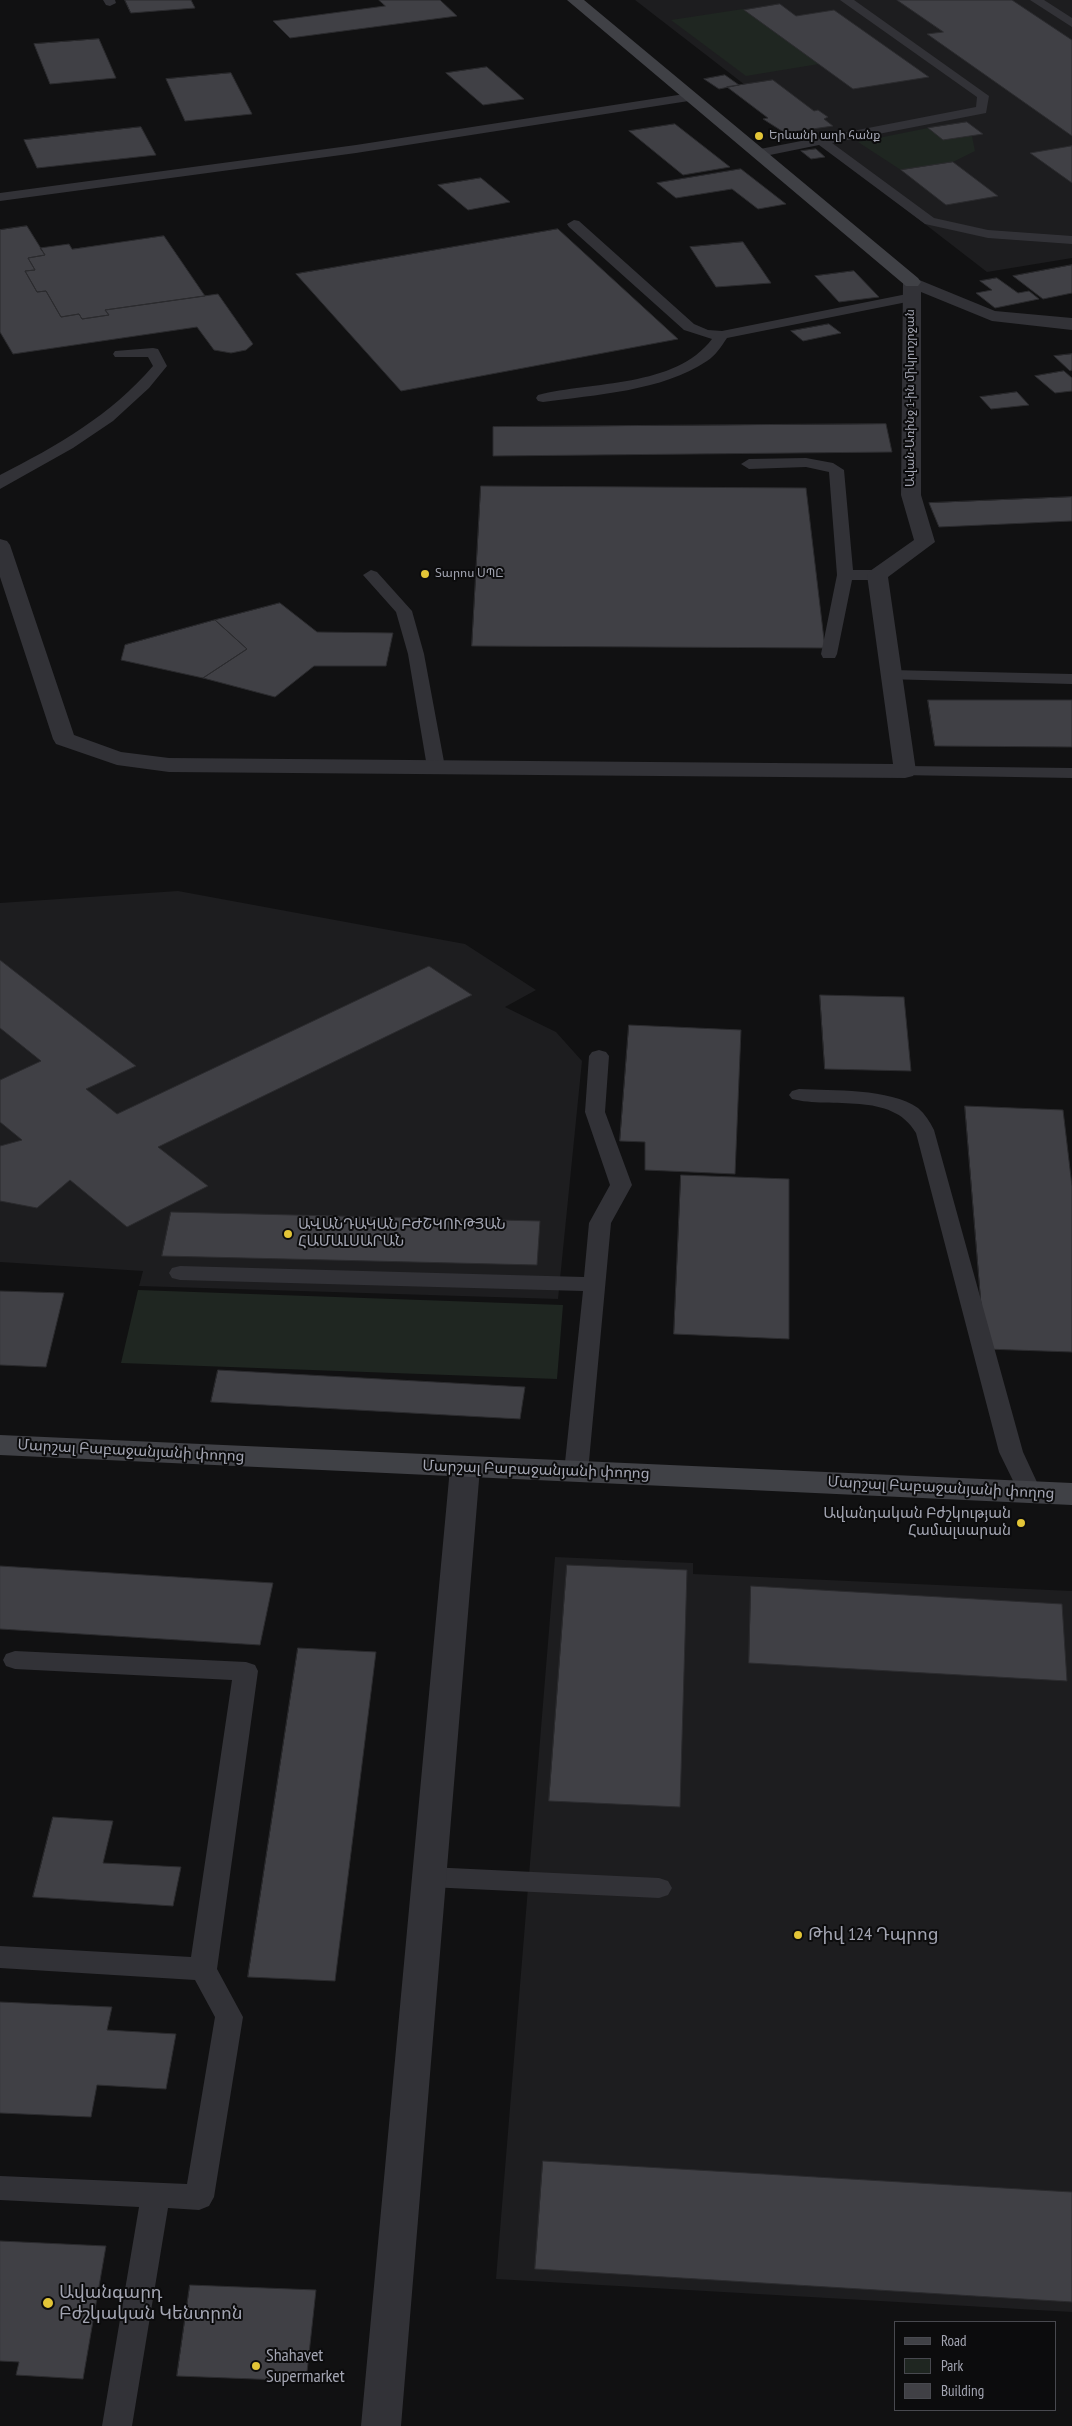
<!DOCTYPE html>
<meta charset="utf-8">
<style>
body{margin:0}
#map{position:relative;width:1072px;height:2426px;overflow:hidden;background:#111112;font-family:"PT Sans Narrow",sans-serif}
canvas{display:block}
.legend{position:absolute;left:894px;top:2321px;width:162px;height:90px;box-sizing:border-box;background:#0c0c0d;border:1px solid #48494f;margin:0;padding:6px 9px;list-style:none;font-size:15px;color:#a3a5b2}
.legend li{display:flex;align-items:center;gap:10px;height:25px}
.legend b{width:25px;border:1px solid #48494f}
</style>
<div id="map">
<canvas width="1072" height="2426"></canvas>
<ul class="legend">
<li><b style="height:6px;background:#404146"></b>Road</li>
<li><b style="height:14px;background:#1f2621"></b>Park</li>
<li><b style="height:14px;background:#404045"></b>Building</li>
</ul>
</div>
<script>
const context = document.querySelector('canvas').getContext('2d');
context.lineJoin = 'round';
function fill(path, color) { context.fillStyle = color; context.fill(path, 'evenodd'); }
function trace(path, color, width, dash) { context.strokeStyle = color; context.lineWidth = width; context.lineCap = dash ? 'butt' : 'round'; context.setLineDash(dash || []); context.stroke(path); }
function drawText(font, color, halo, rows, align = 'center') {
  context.font = font + ' "PT Sans Narrow","Noto Sans Armenian",sans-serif'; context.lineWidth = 4; context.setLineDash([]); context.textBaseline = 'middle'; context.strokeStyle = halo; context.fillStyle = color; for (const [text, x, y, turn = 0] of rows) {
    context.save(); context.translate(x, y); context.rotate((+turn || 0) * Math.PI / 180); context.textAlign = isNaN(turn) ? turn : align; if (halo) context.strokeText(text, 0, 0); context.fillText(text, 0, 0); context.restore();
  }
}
const built = new Path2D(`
 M635 0H1072V258L987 272Z
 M178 891 465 944 536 990 505 1007 556 1032 582 1061 558 1299 139 1286 143 1271 0 1262V903Z
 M555 1557 693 1563V1574L1072 1591V2312L496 2279Z`);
const green = new Path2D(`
 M743 9 819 64 746 76 671 20Z
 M928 128 943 140 972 136 975 151 953 162 901 170 858 142Z
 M138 1290 563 1305 557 1379 121 1363Z`);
const building = new Path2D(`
 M125 0H191L195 8 131 13Z
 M379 0H440L457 16 290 38 273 21 385 6Z
 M897 0H1012L1072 40V136L927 34 943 32Z
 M780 4 796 16 834 10 929 77 853 89 744 10Z
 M99 39 116 78 50 84 34 44Z
 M487 67 524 99 483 105 446 73Z
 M231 73 252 114 185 121 166 79Z
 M725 75 739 85 719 89 704 79Z
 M773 80 814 111 818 110 828 117 824 119 833 126 785 133 763 119 768 118 727 87Z
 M967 122 983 134 943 140 928 128Z
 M675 124 730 167 683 175 629 131Z
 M141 127 156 155 37 168 24 140Z
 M1072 146V183L1030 153 1065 147Z
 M816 149 825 157 811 159 801 151Z
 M953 162 998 196 946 205 901 170Z
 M741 169 786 204 758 209 732 189 676 198 657 183Z
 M481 178 510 202 468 210 438 185Z
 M27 226 45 255 28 258 35 270 25 271 37 292 46 291 61 317 79 314 82 319 109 315 105 310 218 294 253 344 246 350 231 353 214 350 197 327 13 354 0 332V230Z
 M558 229 678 339 401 391 296 274Z
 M164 236 205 296 105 310 109 315 82 319 79 314 61 317 46 291 37 292 25 271 35 270 28 258 45 255 40 248 69 244 72 249Z
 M743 242 771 283 716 287 690 247Z
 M1072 265V293L1043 299 1013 276Z
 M854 271 879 297 839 302 815 276Z
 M997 278 1018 293 1029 291 1039 299 995 308 976 293 992 290 980 281Z
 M829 324 841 333 803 341 791 331Z
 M1072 354V370L1070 371 1054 356Z
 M1064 371 1072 378V391L1055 393 1035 376Z
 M1017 392 1029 405 991 409 980 397Z
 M886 424 892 452 493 456V427Z
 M481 486 806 488 825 648 472 646Z
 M1072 497V521L939 527 929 503Z
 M280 603 317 632 393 633 386 666H314L275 697 203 678 247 649 215 620Z
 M215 620 247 649 203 678 121 660 125 645Z
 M928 700H1072V747L935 746Z
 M0 960 136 1066 86 1089 117 1114 429 966 472 995 158 1147 208 1186 127 1227 70 1180 37 1208 0 1201V1146L22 1140 0 1122V1080L41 1061 0 1028Z
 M820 995 904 997 911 1071 825 1069Z
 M629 1025 741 1030 735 1174 645 1170V1142L620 1141Z
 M965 1106 1063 1110 1072 1186V1352L985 1349Z
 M681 1175 789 1179V1339L674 1334Z
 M171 1212 540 1221 537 1265 162 1256Z
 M0 1291 64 1293 46 1367 0 1365Z
 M218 1370 525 1387 520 1419 211 1402Z
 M567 1565 687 1570 680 1807 549 1801Z
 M0 1566 273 1583 260 1645 0 1629Z
 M751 1586 1062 1604 1067 1681 749 1663Z
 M298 1648 376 1652 335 1981 248 1977Z
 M53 1817 113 1821 103 1863 181 1867 173 1906 33 1897Z
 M0 2002 112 2007 107 2030 176 2034 166 2089 97 2085 91 2117 0 2113Z
 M543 2161 1072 2192V2302L535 2269Z
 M0 2241 106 2246 83 2379 16 2375 19 2362 0 2361Z
 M190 2285 316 2290 306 2381 177 2376Z`);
const lane = new Path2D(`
 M103 0H115L116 3 110 6 106 5Z
 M840 0H854L989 96 986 113 832 143 934 218 988 230 1072 236V244L988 238 925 224 819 145 760 157 755 156 754 153 760 149 976 107 977 97Z
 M1030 0H1044L1072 18V27Z
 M691 93 695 94 697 97 695 100 356 153 0 201V193L356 145Z
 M574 220 579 221 694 324 708 330 722 331 912 293 919 297 912 301 727 338C721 347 715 356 707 361 663 391 594 395 543 402L538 401 536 398 538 395C592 381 675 388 712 339L684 330 569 227 567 224Z
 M153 348 158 349 167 366 149 388 113 421 73 448 0 489V475C57 446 111 415 153 366L148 357H115L113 354 115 351Z
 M806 458 833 463 844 470 853 570H877L885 575 877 580H852L837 654 835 658H823L821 654 837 575 829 472 806 467 749 469 741 464 749 459Z
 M371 570 377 572 412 611 424 654 445 767 442 771H430L427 767 408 654 396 612 363 575Z
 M890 670 1072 674V684L884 679 882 675 884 671Z
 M905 766 1072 768V778L899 775 896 771 899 767Z
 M599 1050 606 1052 609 1056 605 1112 632 1185 611 1223 588 1472 584 1478 576 1480 568 1478 564 1472 583 1291 180 1280 172 1278 169 1273 172 1268 180 1266 584 1277 589 1223 610 1185 585 1112 589 1056 592 1052Z
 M799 1089C832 1091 890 1088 918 1108 925 1114 930 1122 934 1130L1023 1452 1042 1493 1038 1499 1030 1501 1022 1499 999 1452 916 1133C892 1091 831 1109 792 1099L789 1095 792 1091Z
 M15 1651 246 1662 255 1665 258 1671 217 1969 243 2017 214 2197 209 2206 199 2210 168 2208 132 2426H102L139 2207 0 2200V2176L187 2184 215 2017 195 1980 0 1968V1946L191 1957 232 1680 15 1669 6 1666 3 1660 6 1654Z
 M429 1867 659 1878 668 1881 672 1888 668 1895 659 1898 429 1887 420 1884 416 1877 420 1870Z`);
const street = new Path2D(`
 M912 277 995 311 1072 318V330L992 321 921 292V495L935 542 888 577 916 771 913 776 905 778 169 772 117 765 56 744 53 739 0 577V539L7 541 10 545 74 735 121 752 169 758 893 764 867 575 870 571 914 540 901 495 903 282 906 278Z
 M465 1458 476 1461 480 1468 401 2426H361L450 1468 454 1461Z`);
const secondary = new Path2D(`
 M567 0H584L918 278 921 282 918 286H906Z
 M0 1435 1072 1483V1505L0 1455Z`);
const markers = [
 [759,136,5,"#e3c537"],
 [425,574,5,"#e3c537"],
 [288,1234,5,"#e3c537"],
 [1021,1523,5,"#e3c537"],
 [798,1935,5,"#e3c537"],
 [48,2303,6,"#e3c537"],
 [256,2366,5,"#e3c537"]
];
const farPoinames = [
 ["Երևանի աղի հանք",769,136],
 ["Տարոս ՍՊԸ",435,574]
];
const farStreetnames = [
 ["Ավան-Առինջ 1-ին միկրոշրջան",911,398,-90]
];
const poiNames = [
 ["ԱՎԱՆԴԱԿԱՆ ԲԺՇԿՈՒԹՅԱՆ",298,1225],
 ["ՀԱՄԱԼՍԱՐԱՆ",298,1242],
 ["Ավանդական Բժշկության",1011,1514,"right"],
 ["Համալսարան",1011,1531,"right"]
];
const streetNames = [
 ["Մարշալ Բաբաջանյանի փողոց",131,1451,3],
 ["Մարշալ Բաբաջանյանի փողոց",536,1470,2],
 ["Մարշալ Բաբաջանյանի փողոց",941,1488,3]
];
const nearPoinames = [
 ["Թիվ 124 Դպրոց",808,1935],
 ["Ավանգարդ",59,2293],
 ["Բժշկական Կենտրոն",59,2314],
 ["Shahavet",266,2356],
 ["Supermarket",266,2377]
];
fill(built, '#1d1d1f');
fill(green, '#1f2621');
fill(building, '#404045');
trace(building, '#2b2b2e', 1);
fill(lane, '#323237');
fill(street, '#323237');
fill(secondary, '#404146');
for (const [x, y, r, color] of markers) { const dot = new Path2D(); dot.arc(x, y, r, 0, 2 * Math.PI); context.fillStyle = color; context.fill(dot); trace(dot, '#0c0c0d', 2); }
drawText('12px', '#a3a5b2', '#0c0c0d', farPoinames, 'left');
drawText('12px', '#a3a5b2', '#0c0c0d', farStreetnames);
drawText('15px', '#a3a5b2', '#0c0c0d', poiNames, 'left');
drawText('15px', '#a3a5b2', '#0c0c0d', streetNames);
drawText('18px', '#a3a5b2', '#0c0c0d', nearPoinames, 'left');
</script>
